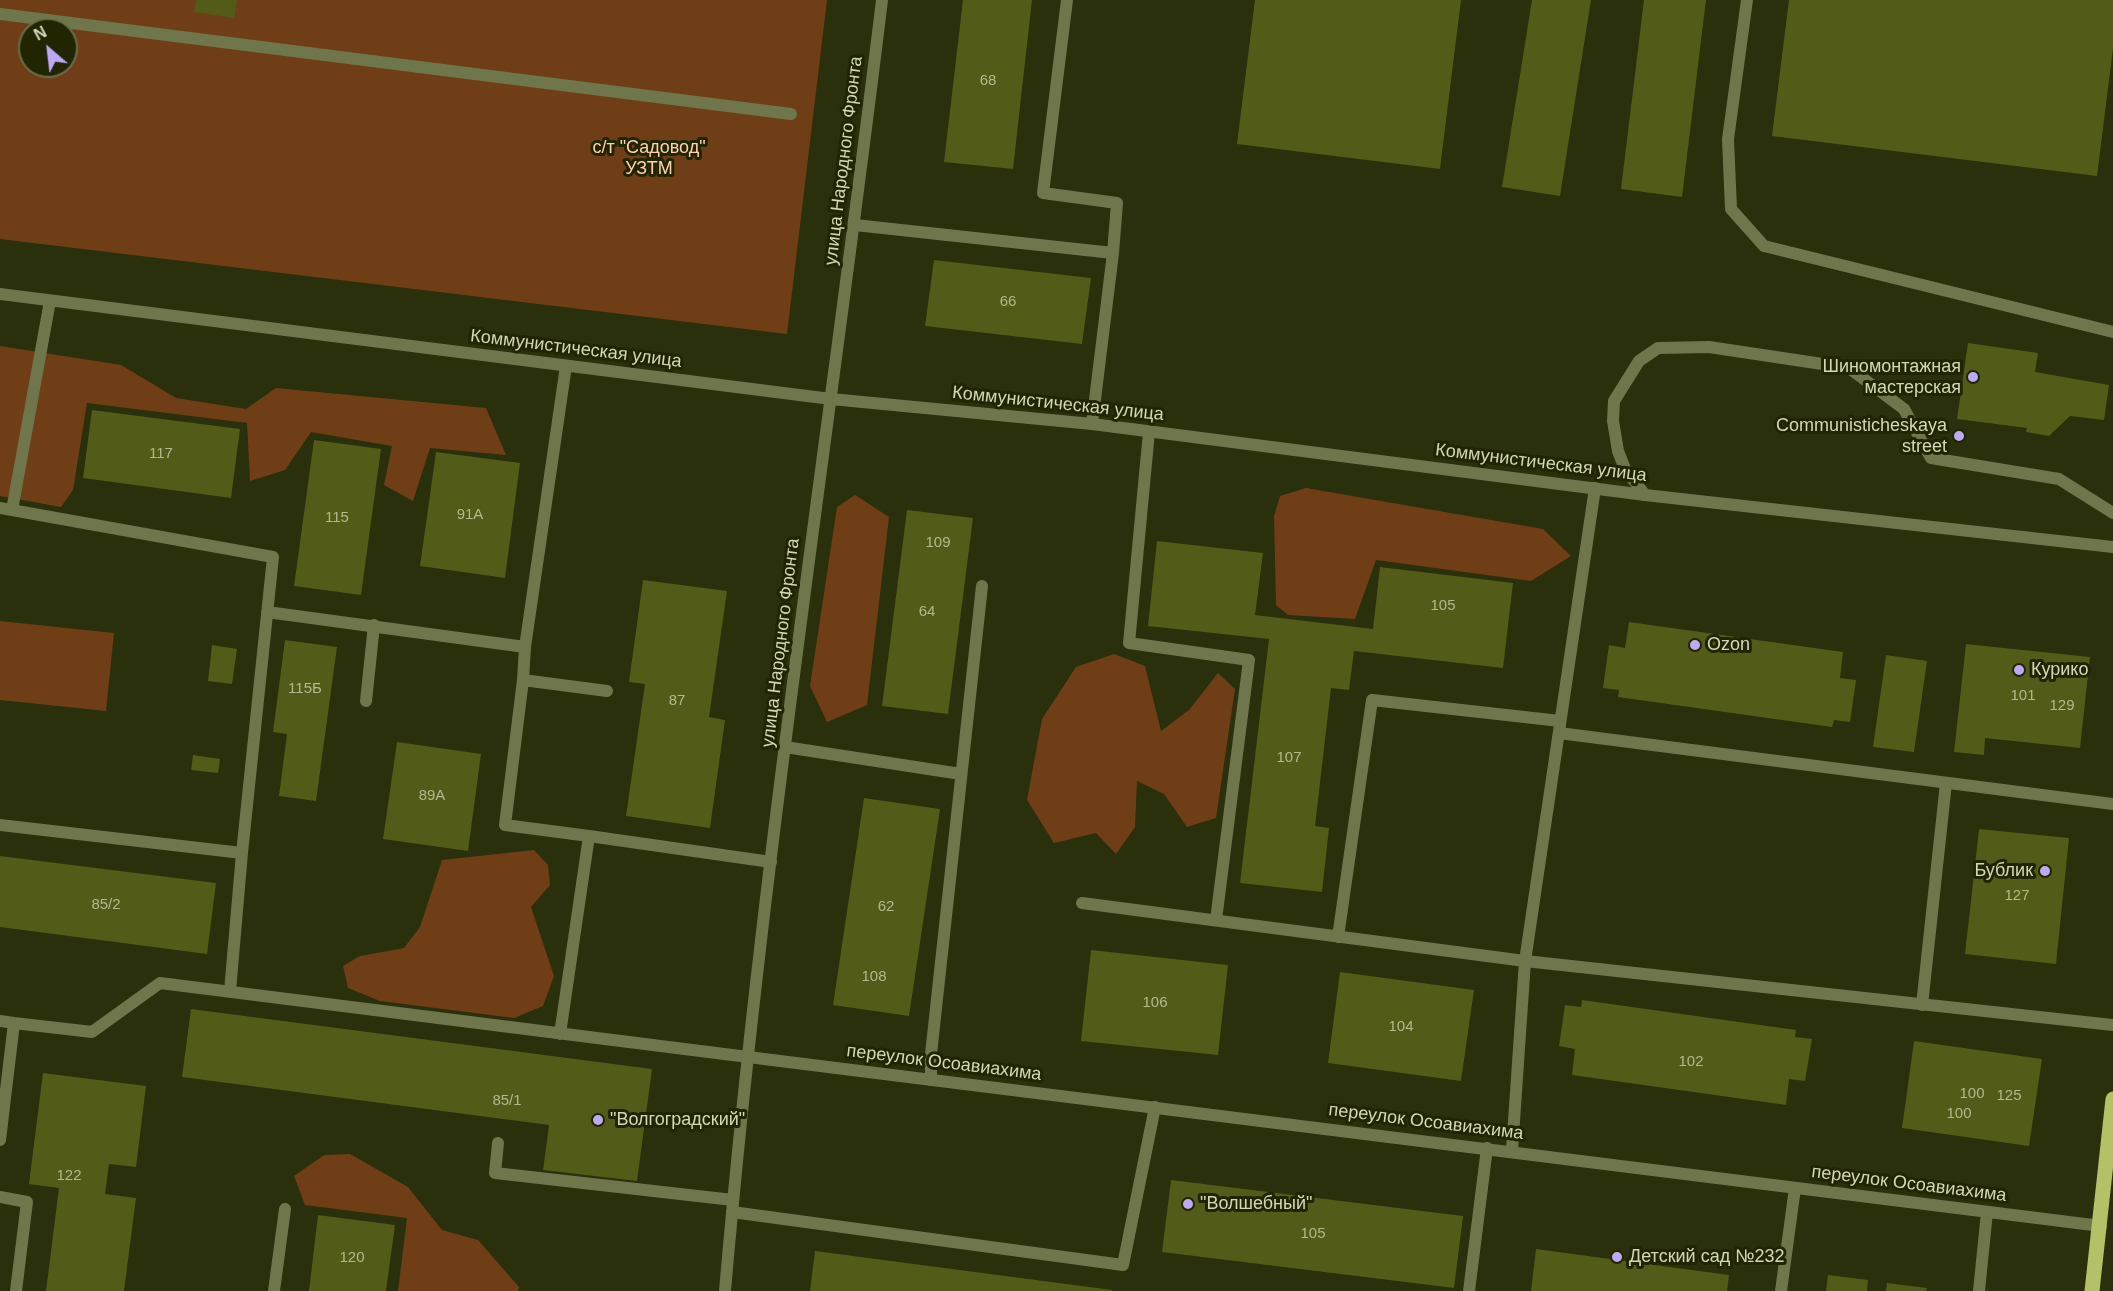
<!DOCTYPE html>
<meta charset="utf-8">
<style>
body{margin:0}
#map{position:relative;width:2113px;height:1291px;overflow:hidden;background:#2a2f0c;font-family:Arial,sans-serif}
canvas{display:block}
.north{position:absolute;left:18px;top:18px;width:60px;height:60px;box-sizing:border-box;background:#212502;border:2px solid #686d4a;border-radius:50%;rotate:332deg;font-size:16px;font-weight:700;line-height:24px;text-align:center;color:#d2d8b7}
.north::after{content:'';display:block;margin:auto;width:21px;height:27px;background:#bda9f5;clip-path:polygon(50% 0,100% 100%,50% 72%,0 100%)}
</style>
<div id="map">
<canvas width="2113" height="1291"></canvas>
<div class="north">N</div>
</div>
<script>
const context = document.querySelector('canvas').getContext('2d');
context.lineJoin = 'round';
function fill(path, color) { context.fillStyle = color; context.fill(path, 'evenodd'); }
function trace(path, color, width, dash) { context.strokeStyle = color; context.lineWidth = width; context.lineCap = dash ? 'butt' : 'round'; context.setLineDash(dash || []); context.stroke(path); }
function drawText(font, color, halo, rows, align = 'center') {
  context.font = font + ' Arial,sans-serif'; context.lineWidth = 6; context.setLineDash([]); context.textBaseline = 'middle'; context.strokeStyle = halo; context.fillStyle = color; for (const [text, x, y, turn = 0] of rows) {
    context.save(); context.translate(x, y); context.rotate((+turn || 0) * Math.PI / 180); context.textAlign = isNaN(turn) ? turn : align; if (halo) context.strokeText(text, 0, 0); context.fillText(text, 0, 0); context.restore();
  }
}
const green = new Path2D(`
 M0 0H827L787 334 0 239ZM30 30H66V66H30Z
 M0 346 121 365 176 398 246 409 276 388 486 408 506 455 430 448 413 501 384 485 392 446 311 432 285 470 250 481 247 423 87 403 73 490 61 507 0 496Z
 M1306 488 1543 529 1571 556 1531 581 1376 560 1355 619 1288 615 1276 605 1274 516 1280 496Z
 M855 495 889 517 867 705 827 722 810 686 837 507Z
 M0 621 114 633 106 711 0 700Z
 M1114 654 1145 666 1161 731 1189 710 1218 673 1235 689 1216 818 1187 827 1164 794 1137 781 1135 827 1116 854 1096 833 1054 843 1027 800 1042 719 1076 667Z
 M534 850 548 865 550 885 531 907 554 976 543 1006 514 1018 380 1001 348 988 343 966 360 956 404 948 420 927 442 860Z
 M350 1154 408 1187 442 1230 478 1240 519 1287 518 1291H398L407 1218 305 1205 294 1176 324 1155Z`);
const building = new Path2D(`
 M196 0H237L234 18 194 12Z
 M963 0H1032L1013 169 944 162Z
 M1255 0H1461L1440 169 1237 144Z
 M1532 0H1591L1560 196 1502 187Z
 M1644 0H1706L1682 197 1621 189Z
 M1789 0H2113V48L2097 176 1772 136Z
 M934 260 1091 278 1082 344 925 326Z
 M1968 343 2038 353 2035 372 2109 385 2104 420 2070 416 2049 436 2026 432 2027 428 1957 419Z
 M92 410 240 429 231 498 83 478Z
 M314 440 381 449 361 595 294 586Z
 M436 452 520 463 505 578 420 566Z
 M907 510 973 518 948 714 882 706Z
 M1157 541 1263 553 1255 615 1373 629 1380 567 1513 583 1503 668 1354 651 1349 690 1331 688 1315 826 1329 828 1322 892 1240 883 1269 639 1148 626Z
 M643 580 727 591 709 717 725 720 710 828 626 816 645 684 629 682Z
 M1629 622 1843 652 1840 678 1856 680 1850 722 1834 720 1832 727 1618 697 1619 690 1603 688 1609 645 1625 648Z
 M285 640 337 647 316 801 279 796 287 734 273 732Z
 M1966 644 2090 657 2080 748 1985 738 1984 755 1954 752Z
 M212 645 237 649 232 684 208 681Z
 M1886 655 1927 661 1914 752 1873 747Z
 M397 742 481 754 468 851 383 839Z
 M193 755 220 759 218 773 191 770Z
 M864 798 940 809 909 1016 833 1005Z
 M1979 829 2069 838 2056 964 1965 954Z
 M0 856 216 883 207 954 0 927Z
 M1091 950 1228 965 1218 1055 1081 1041Z
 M1340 972 1474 990 1461 1081 1328 1063Z
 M1582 1000 1796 1030 1795 1037 1812 1039 1805 1081 1789 1079 1786 1105 1572 1075 1575 1049 1559 1046 1565 1005 1581 1007Z
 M191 1009 652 1069 637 1181 543 1170 549 1125 182 1077Z
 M1914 1041 2042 1059 2029 1146 1902 1128Z
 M43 1073 146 1086 136 1167 109 1164 105 1194 136 1198 124 1291H46L59 1188 29 1184Z
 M1171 1180 1463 1216 1454 1288 1162 1252Z
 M318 1215 395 1225 386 1291H309Z
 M1536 1249 1729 1275 1727 1291H1531Z
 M815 1251 1112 1290V1291H810Z
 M1828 1275 1868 1280 1867 1291H1826Z
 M1887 1283 1927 1288 1926 1291H1886Z`);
const service = new Path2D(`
 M1067 0 1043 193 1117 203 1113 253
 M1747 0 1728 139 1731 209 1764 246 2113 332
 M0 14 791 114
 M855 225 1113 253 1092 424
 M1149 432 1129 643 1249 660 1216 920
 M1645 495 1625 469 1618 451 1613 421 1614 401 1639 361 1658 348 1709 347 1849 368 1904 409 1931 458 2059 479 2113 513
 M0 508 273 557 242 853
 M12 510 50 301
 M267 612 525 647 566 366
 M523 680 525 647
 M366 701 374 625
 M1559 733 2113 804
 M785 747 961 774
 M0 825 242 853 230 991
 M589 836 771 862
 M1082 903 1525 961 2113 1025
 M1338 937 1372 700 1560 721
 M1922 1005 1946 783
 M0 1021 14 1023
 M560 1034 589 836 505 825 523 680 607 691
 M931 1080V1054L982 586
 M0 1140 14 1023 92 1032 160 983 748 1057
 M498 1143 495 1173 733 1200
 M1512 1150 1525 961 1595 488
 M0 1197 27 1202 16 1291
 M732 1212 1123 1265 1155 1107
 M274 1291 285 1209
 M1469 1291 1487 1148
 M1781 1291 1795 1188
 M1979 1291 1987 1212`);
const minor = new Path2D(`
 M0 294 831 399 1092 424 1645 495 2113 547
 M748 1057 2101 1226
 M725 1291C762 859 830 430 882 0`);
const primary = new Path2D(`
 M2092 1291 2113 1099`);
const markers = [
 [1973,377,6,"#bda9f5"],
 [1959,436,6,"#bda9f5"],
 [1695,645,6,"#bda9f5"],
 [2019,670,6,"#bda9f5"],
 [2045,871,6,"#bda9f5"],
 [598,1120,6,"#bda9f5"],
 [1188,1204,6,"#bda9f5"],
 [1617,1257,6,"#bda9f5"]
];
const numberNames = [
 ["68",988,81],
 ["66",1008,302],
 ["117",161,454],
 ["91А",470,515],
 ["115",337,518],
 ["109",938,543],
 ["105",1443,606],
 ["64",927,612],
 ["115Б",305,689],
 ["101",2023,696],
 ["87",677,701],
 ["129",2062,706],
 ["107",1289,758],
 ["89А",432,796],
 ["127",2017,896],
 ["85/2",106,905],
 ["62",886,907],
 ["108",874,977],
 ["106",1155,1003],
 ["104",1401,1027],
 ["102",1691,1062],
 ["100",1972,1094],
 ["125",2009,1096],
 ["85/1",507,1101],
 ["100",1959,1114],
 ["122",69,1176],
 ["105",1313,1234],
 ["120",352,1258]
];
const parkNames = [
 ["с/т \"Садовод\"",649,148],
 ["УЗТМ",649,169]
];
const streetNames = [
 ["улица Народного Фронта",844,161,-83],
 ["Коммунистическая улица",576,349,7],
 ["Коммунистическая улица",1058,404,6],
 ["Коммунистическая улица",1541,463,7],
 ["улица Народного Фронта",781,643,-83],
 ["переулок Осоавиахима",944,1063,7],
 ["переулок Осоавиахима",1426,1122,7],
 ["переулок Осоавиахима",1909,1184,7]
];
const poiNames = [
 ["Шиномонтажная",1961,367,"right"],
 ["мастерская",1961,388,"right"],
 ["Communisticheskaya",1947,426,"right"],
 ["street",1947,447,"right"],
 ["Ozon",1707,645],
 ["Курико",2031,670],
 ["Бублик",2033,871,"right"],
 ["\"Волгоградский\"",610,1120],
 ["\"Волшебный\"",1200,1204],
 ["Детский сад №232",1629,1257]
];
fill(green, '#6f3e17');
fill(building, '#525b17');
trace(service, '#6f764c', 12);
trace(minor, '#6f764c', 12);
trace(primary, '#b4c166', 15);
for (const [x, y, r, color] of markers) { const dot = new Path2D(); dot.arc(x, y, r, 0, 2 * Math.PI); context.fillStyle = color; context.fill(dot); trace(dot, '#212502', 2); }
drawText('15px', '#b2b98f', null, numberNames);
drawText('18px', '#ffd0b0', '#212502', parkNames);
drawText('18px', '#d2d8b7', '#212502', streetNames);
drawText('18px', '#d2d8b7', '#212502', poiNames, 'left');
</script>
